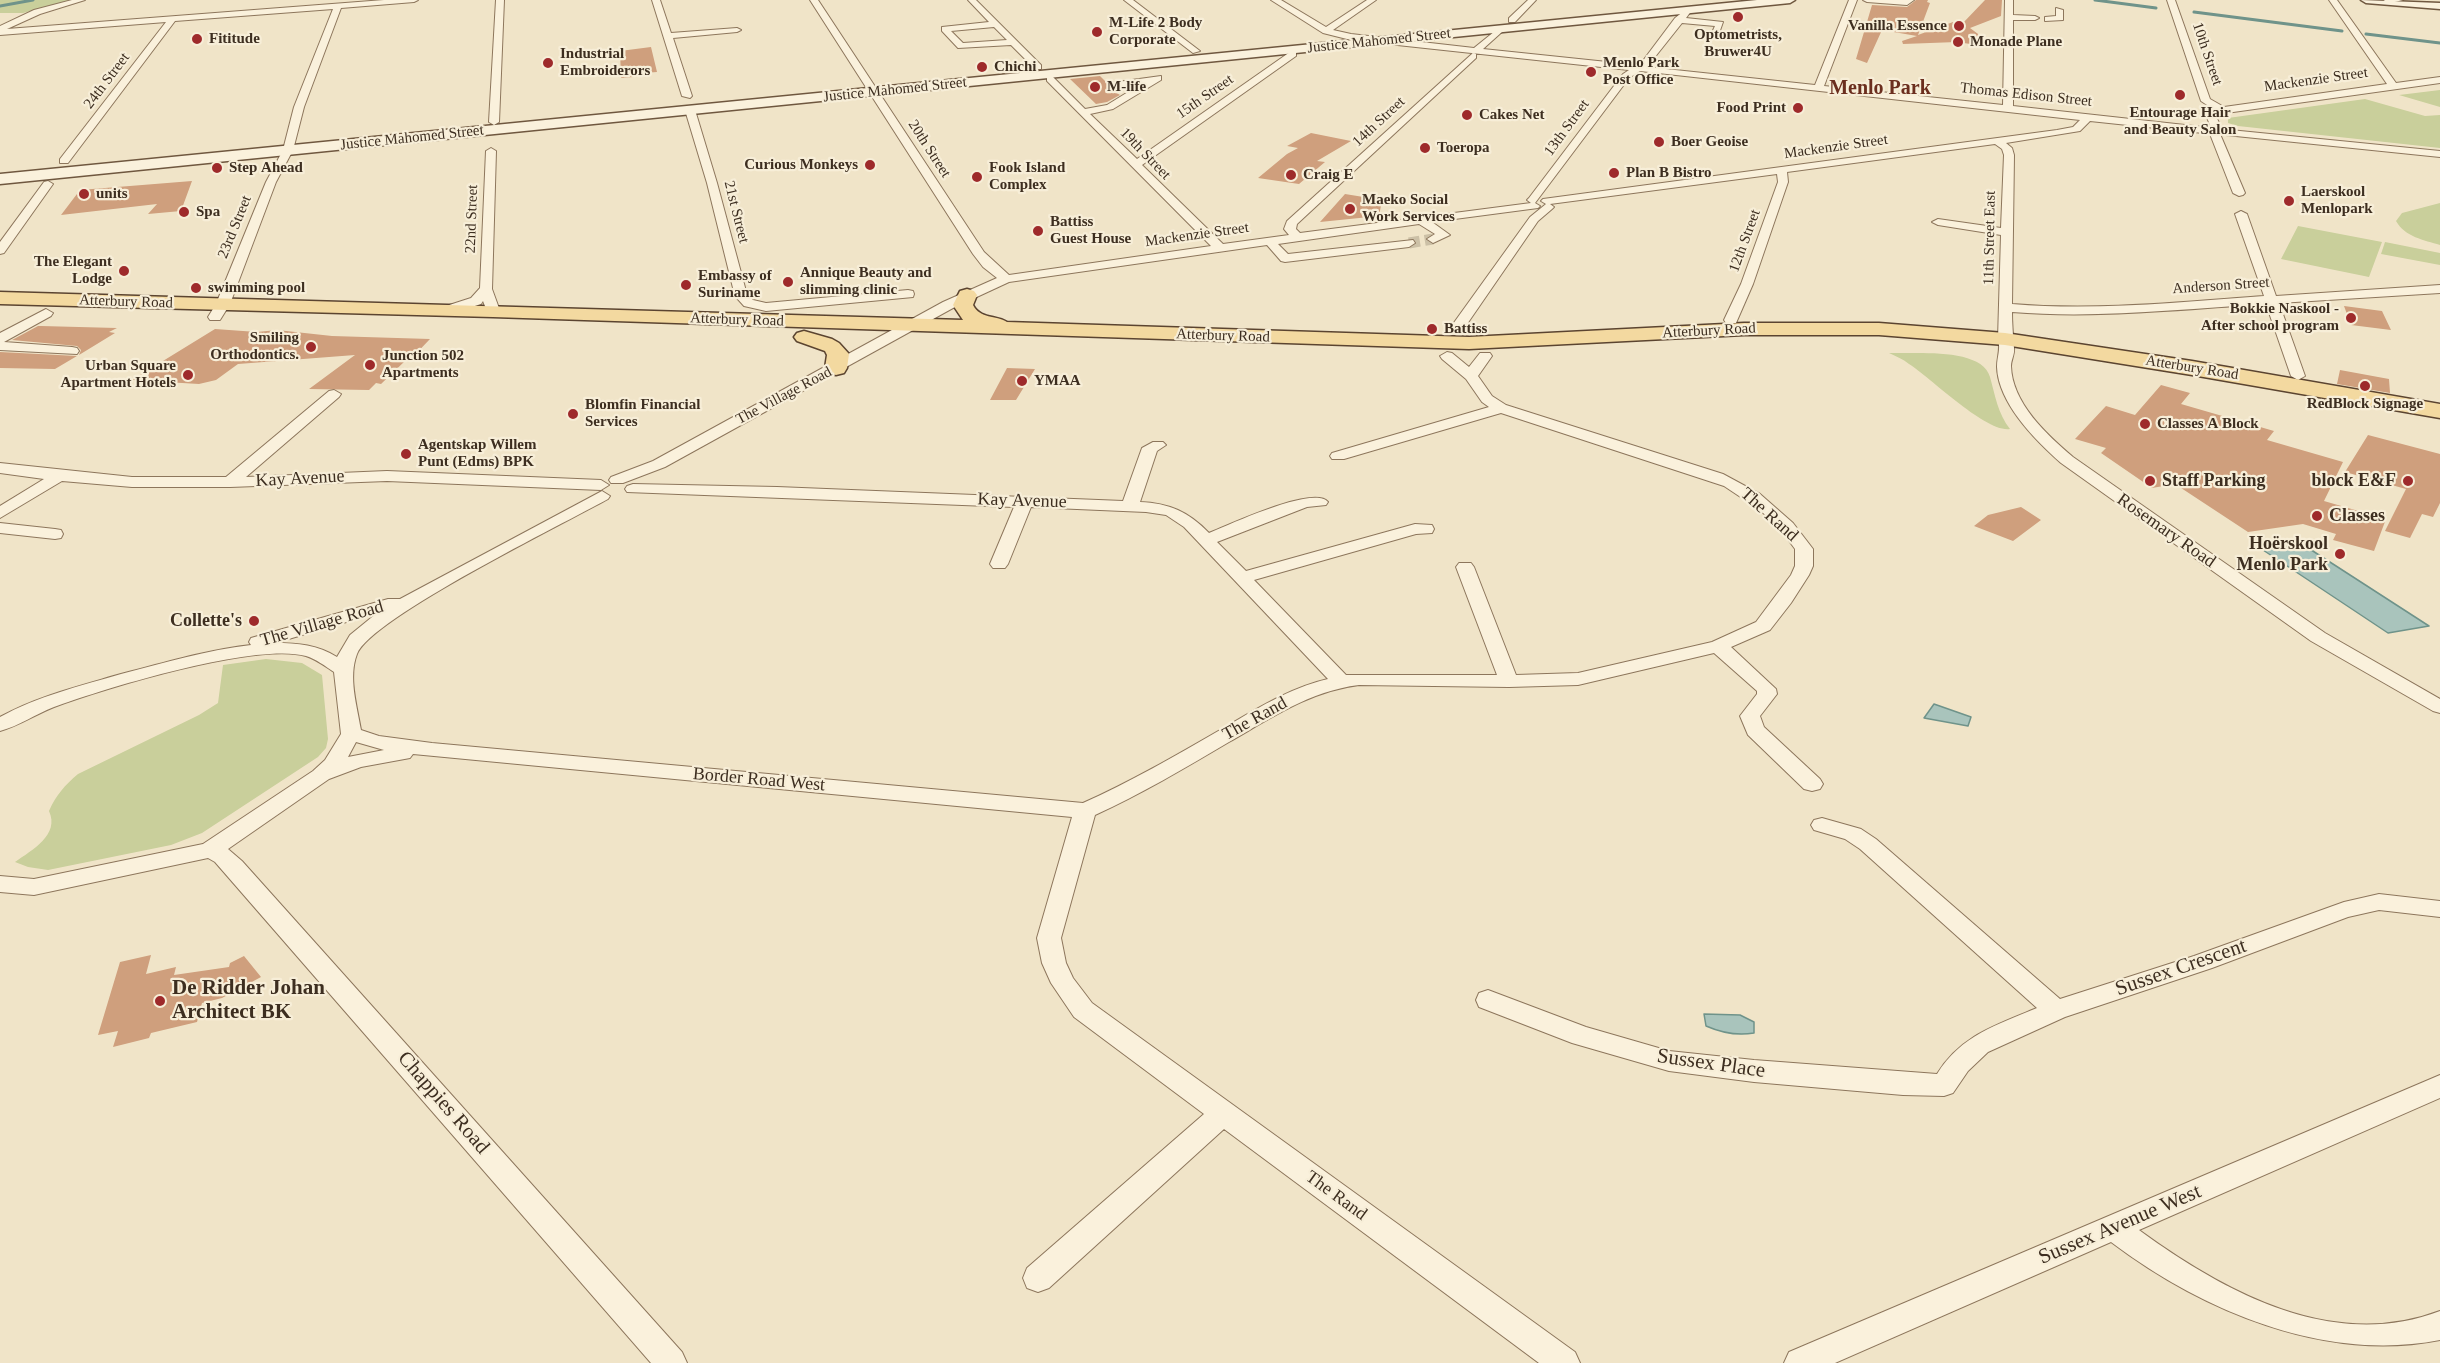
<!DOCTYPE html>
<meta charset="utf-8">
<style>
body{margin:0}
canvas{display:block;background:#f0e4c8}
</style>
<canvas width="2440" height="1363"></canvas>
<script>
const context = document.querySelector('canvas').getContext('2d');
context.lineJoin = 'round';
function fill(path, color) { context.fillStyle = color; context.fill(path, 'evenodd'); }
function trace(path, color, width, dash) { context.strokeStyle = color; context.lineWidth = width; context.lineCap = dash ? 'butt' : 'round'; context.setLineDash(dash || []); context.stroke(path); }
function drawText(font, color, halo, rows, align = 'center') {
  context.font = font + ' "Times New Roman",serif'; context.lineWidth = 4.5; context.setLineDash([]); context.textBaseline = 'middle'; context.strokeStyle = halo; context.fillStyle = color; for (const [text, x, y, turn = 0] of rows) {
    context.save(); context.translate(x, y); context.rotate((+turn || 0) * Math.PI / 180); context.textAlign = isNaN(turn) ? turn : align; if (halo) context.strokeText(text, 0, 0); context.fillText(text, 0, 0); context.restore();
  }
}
const green = new Path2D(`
 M0 0H70L23 13H0Z
 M2440 90V107L2399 95Z
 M2365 99 2425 116 2440 115V148L2238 126 2228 123V118Z
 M2440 203V245C2424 240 2405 237 2396 221L2402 213Z
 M2298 226 2382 242 2369 277 2281 259Z
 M2385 242 2440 253V265L2381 254Z
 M1889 353C1914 354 1982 347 1990 377 1995 395 1998 414 2010 429 1986 433 1930 377 1909 364 1903 359 1895 356 1889 353Z
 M266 659 302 663 322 675 328 739 326 748 318 757 202 833 171 845 48 870 28 867 15 862C32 850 60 835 49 811 56 795 65 785 78 774L199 715 218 703 223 665Z`);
const water = new Path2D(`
 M2301 544H2302L2429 626 2388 633 2263 550Z
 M1934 704 1971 717 1968 726 1924 718Z
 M1704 1014 1740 1015 1754 1022V1033C1737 1036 1722 1033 1706 1026Z`);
const stream = new Path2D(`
 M2095 0 2156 8
 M0 6 33 0
 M2194 12 2342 31
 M2366 34 2440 43`);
const building = new Path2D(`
 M1916 0H1928L1927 2 1930 3 1918 35 1953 22 1962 24 1985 0H2002L2001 16 1970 28 1997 48 1957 42 1903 44 1902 41 1917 36 1882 30 1867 63 1856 59 1872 5 1907 7Z
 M651 47 657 72 644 73 645 76 621 78 620 51Z
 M1100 76 1108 84V88L1120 95 1107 102 1096 104 1070 79Z
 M1311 133 1351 141 1317 161 1325 162 1299 184 1258 178 1287 154 1298 148 1287 146Z
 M192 181 181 211 148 214 157 204 61 215 80 190Z
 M1345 194 1382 200 1379 216 1320 222Z
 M2344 306 2382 311 2391 330 2351 325Z
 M38 326H41L117 328 109 332 115 333 79 355 81 350 77 346 12 340Z
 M215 329 257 332 277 330 332 336 430 339 409 361H405L381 384 376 383 369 390 309 389 355 355 238 364 216 380 199 384 132 380Z
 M0 352 77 356 55 369 0 368Z
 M1007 368 1035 369 1016 400H990Z
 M2340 370 2389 379 2390 393 2337 384Z
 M2161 385 2190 393 2181 404 2274 431 2267 440 2343 462 2324 501 2386 519 2374 551 2333 540 2336 534 2303 524 2248 532 2175 484 2152 488 2101 453 2106 448 2075 439 2106 406 2135 415Z
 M2368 435 2440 454V503L2433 517 2422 514 2410 538 2385 531 2406 489 2345 472Z
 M2021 507 2041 520 2013 541 1974 526 1988 515Z
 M151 955 146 974 176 967 174 975 229 967 230 963 244 956 261 977 222 998 202 1003 197 1022 151 1033 149 1038 113 1047 118 1031 98 1035 120 962Z`);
const streetTunnel = new Path2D(`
 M1409 243 1433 239`);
const street = new Path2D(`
 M72 0H85L40 14 7 29 384 0H418L414 2 341 8 304 107 293 150 276 182 230 304 220 320H210L208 317 216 304 266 182 283 150 294 107 333 9 175 21 68 163H60V159L166 22 0 35V26L34 10Z
 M496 0H504L499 122 494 125 489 122Z
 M652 0H660L671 33 737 28 741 30 737 32 673 38 692 96 690 98 682 96Z
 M810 0H818L984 252 1009 275 1211 246 1047 81V77H1053L1085 109 1107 105 1141 84 1113 88 1110 87V83L1161 76V80L1113 109 1090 114 1137 159 1290 52H1296V56L1142 165 1223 244 1289 235 1284 229 1287 221 1473 53 1476 54V58L1297 224 1296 229 1300 233 1531 203 1527 200 1529 198 1623 74 1629 70 1351 40 1323 33 1271 0H1281L1326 27 1367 0H1376L1333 30 1351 34 1474 48 1500 27H1503V31L1483 49 1636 65 1642 62 1675 18 1688 8 1692 10 1686 18 1723 22 1717 39 1710 37 1715 26 1682 23 1647 67 1815 85 1849 0H1857L1824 86 2003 105 2005 0H2013V15L2035 16 2039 18 2035 20H2013V106L2203 127 2208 130 2203 133 2090 121 2080 131 2006 143 2012 148 2014 155 2012 304C2096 311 2180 302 2264 296L2235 214 2241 211 2247 214 2276 296 2440 285V293L2279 303 2305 376 2298 380 2291 376 2266 304C2181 309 2096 319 2012 312 2012 324 2013 336 2014 348 2015 354 2011 360 2011 366 2012 403 2047 435 2073 457L2325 633 2440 699V713L2433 711 2311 641 2061 463C2036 441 1998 403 1997 367 1997 356 2001 350 1998 339L2001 235 1938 225 1932 222 1938 219 2001 228 2004 155 2002 149 1995 144 1787 172 1788 182 1753 284 1736 323H1726L1724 320 1741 284 1778 182 1777 174 1550 204 1554 207 1552 209 1538 221 1465 327 1460 328 1453 324 1530 217 1546 204 1541 201 1543 199 2057 130 2073 127 2080 120 1640 71 1629 78 1535 203 1540 206 1538 208 1432 222 1450 235 1433 243 1427 239 1435 234 1419 224 1278 244 1288 254 1413 240 1415 243 1409 247 1285 262 1281 261 1267 245 1009 282 953 308 665 467 623 483H611L609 480 611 477 653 461 943 302 997 278 983 267 973 254Z
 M968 0H976L1041 65V69H1035L1011 45 958 48 942 31V27L989 22ZM994 27 1007 40 963 43 951 31Z
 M1124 0H1133L1200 51 1193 53Z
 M1528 0H1536L1515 22H1509V18Z
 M1863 0H1914L1907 5 1867 2Z
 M2167 0H2175L2210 99 2224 107 2387 84 2329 0H2337L2396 83 2440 77V83L2219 114 2216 116 2221 128 2212 130 2206 115 2213 109 2201 101Z
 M2385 0H2403L2386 4 2382 2Z
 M2056 8 2063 10V20L2045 21V17L2056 16Z
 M687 108 695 110 717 183 747 295 753 300 766 303 908 290 913 291 914 294 913 297 766 311 744 306 735 296 707 183 685 110Z
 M2230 130 2440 151V157L2226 135V131Z
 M2215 131 2220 134 2245 193 2243 195 2239 196 2233 193 2210 134Z
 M491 148 496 151 492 289 500 311 493 315 488 314 483 301 481 304 450 314H440L438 311 440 308 471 298 480 288 486 151Z
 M48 181 53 184 4 253 0 254V242L44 182Z
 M46 309 53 313 51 316 4 342 72 347 77 348 79 351 77 354 0 350V333Z
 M1447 352 1452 353 1469 367 1480 353H1490L1492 356 1478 376 1492 396 1506 405 1723 474 1760 494 1793 523 1813 549V566L1809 575 1791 603 1770 630 1731 647 1776 689 1777 694 1760 716 1764 727 1820 779 1823 784 1820 789 1812 791 1804 789 1748 735 1740 716 1757 694V691L1714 653 1578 685 1509 687 1359 685C1310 691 1271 718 1229 742 1185 768 1141 794 1095 815L1061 938 1066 963 1073 978 1092 1003 1575 1352 1580 1363H1539L1224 1129 1049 1288 1038 1292 1027 1288 1023 1278 1027 1268 1204 1114 1074 1017 1051 983 1042 963 1037 938 1072 817 413 754 410 758 361 767 329 779 228 849 242 861 682 1352 687 1363H651L215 862 208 858 34 895 0 892V876L34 879 203 844 313 771 325 760 341 734 334 672C325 666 316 659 306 656 257 642 105 688 54 707 36 714 19 726 0 731V717C38 696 80 686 121 674 164 663 207 650 251 645L249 642 251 638 388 599H400L602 491 610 496 608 499C565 523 371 618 357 654 348 677 357 706 361 730L379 736 432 743 1083 803C1130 782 1175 756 1220 730 1255 710 1289 688 1328 679L1184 527 1166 515 1146 512 1031 507 1008 564 1005 568H993L990 564 1014 507 627 492 625 489 627 486 633 484 777 487 1123 501 1142 448 1153 442H1163L1166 445 1157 451 1140 502C1169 503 1189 512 1209 533 1229 525 1314 485 1328 502L1326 505 1307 507 1217 542 1246 571 1415 524 1432 525 1434 529 1432 533 1416 534 1254 580 1346 675H1497L1456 567 1459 563H1471L1474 567 1516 675 1578 673 1712 642 1756 622 1791 575 1795 566V549L1781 530 1760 510 1724 486 1501 413 1344 459H1332L1330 456 1332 453 1489 407 1482 402 1466 379 1442 359 1440 356ZM377 613 350 635 337 657C318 645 298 643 275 643ZM356 742 384 750 348 757Z
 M334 390 341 394 339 397 246 477 387 471 601 480 609 485 601 490 387 481 230 487H132L62 481 0 518V506L44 479 0 473V463L132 477H226L329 391Z
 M0 523 55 529 61 530 63 534 61 538 55 539 0 533Z
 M1822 818 1861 829 1876 839 2060 999 2194 956 2344 902 2379 894 2440 901V917L2379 910 2348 917 2212 968 2065 1017 1988 1052 1968 1071 1953 1093 1944 1096 1903 1095 1754 1082 1669 1071 1572 1043 1479 1007 1476 1000 1479 993 1488 990 1586 1027 1669 1051 1754 1060 1937 1074C1961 1035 1997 1025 2037 1008L1860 849 1845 839 1814 830 1811 825 1814 820Z
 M2440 1075V1098L2139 1230C2224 1292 2333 1352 2440 1311V1340C2324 1363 2201 1310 2111 1242L1835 1363H1784L1789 1352Z`);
const secondary = new Path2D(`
 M1757 0H1795L1790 3 0 184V174Z
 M2361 0 2440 3V9L2366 3Z`);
const primary = new Path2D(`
 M967 289 974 291 977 295 973 305C980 319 996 315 1007 322L1469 337 1744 323H1879L2005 333 2192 361 2440 404V418L2192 375 2005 345 1879 335H1744L1469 349 493 317 0 304V292L963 320 953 305 960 291Z
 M804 331 832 339 839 343 849 354 847 368 844 373 836 375 828 373 825 368 827 355 825 351 797 341 794 337 797 333Z`);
const markers = [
 [1738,17,6,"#9e2a2b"],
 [1959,26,6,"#9e2a2b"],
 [1097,32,6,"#9e2a2b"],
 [197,39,6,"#9e2a2b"],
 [1958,42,6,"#9e2a2b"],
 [548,63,6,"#9e2a2b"],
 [982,67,6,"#9e2a2b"],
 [1591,72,6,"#9e2a2b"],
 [1095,87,6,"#9e2a2b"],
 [2180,95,6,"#9e2a2b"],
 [1798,108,6,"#9e2a2b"],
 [1467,115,6,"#9e2a2b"],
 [1659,142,6,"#9e2a2b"],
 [1425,148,6,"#9e2a2b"],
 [870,165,6,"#9e2a2b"],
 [217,168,6,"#9e2a2b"],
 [1614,173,6,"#9e2a2b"],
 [1291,175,6,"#9e2a2b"],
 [977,177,6,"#9e2a2b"],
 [84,194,6,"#9e2a2b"],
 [2289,201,6,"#9e2a2b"],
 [1350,209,6,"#9e2a2b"],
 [184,212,6,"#9e2a2b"],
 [1038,231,6,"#9e2a2b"],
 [124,271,6,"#9e2a2b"],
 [788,282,6,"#9e2a2b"],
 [686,285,6,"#9e2a2b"],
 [196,288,6,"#9e2a2b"],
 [2351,318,6,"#9e2a2b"],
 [1432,329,6,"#9e2a2b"],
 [311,347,6,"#9e2a2b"],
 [370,365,6,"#9e2a2b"],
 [188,375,6,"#9e2a2b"],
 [1022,381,6,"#9e2a2b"],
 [2365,386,6,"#9e2a2b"],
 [573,414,6,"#9e2a2b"],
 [2145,424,6,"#9e2a2b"],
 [406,454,6,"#9e2a2b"],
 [2150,481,6,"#9e2a2b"],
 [2408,481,6,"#9e2a2b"],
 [2317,516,6,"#9e2a2b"],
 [2340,554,6,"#9e2a2b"],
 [254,621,6,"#9e2a2b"],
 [160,1001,6,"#9e2a2b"]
];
const farPoinames = [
 ["M-Life 2 Body",1109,23],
 ["Corporate",1109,40],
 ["Vanilla Essence",1947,26,"right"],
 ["Optometrists,",1738,35,"center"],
 ["Bruwer4U",1738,52,"center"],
 ["Fititude",209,39],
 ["Monade Plane",1970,42],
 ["Industrial",560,54],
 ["Embroiderors",560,71],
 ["Menlo Park",1603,63],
 ["Post Office",1603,80],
 ["Chichi",994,67],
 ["M-life",1107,87],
 ["Food Print",1786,108,"right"],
 ["Entourage Hair",2180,113,"center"],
 ["and Beauty Salon",2180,130,"center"],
 ["Cakes Net",1479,115],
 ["Boer Geoise",1671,142],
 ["Toeropa",1437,148],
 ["Curious Monkeys",858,165,"right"],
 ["Step Ahead",229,168],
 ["Fook Island",989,168],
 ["Complex",989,185],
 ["Plan B Bistro",1626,173],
 ["Craig E",1303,175],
 ["Laerskool",2301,192],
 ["Menlopark",2301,209],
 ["units",96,194],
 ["Maeko Social",1362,200],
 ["Work Services",1362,217],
 ["Spa",196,212],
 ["Battiss",1050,222],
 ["Guest House",1050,239],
 ["The Elegant",112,262,"right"],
 ["Lodge",112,279,"right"],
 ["Annique Beauty and",800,273],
 ["slimming clinic",800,290],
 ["Embassy of",698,276],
 ["Suriname",698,293],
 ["swimming pool",208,288],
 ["Bokkie Naskool -",2339,309,"right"],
 ["After school program",2339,326,"right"],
 ["Battiss",1444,329],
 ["Smiling",299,338,"right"],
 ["Orthodontics.",299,355,"right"],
 ["Junction 502",382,356],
 ["Apartments",382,373],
 ["Urban Square",176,366,"right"],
 ["Apartment Hotels",176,383,"right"],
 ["YMAA",1034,381],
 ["RedBlock Signage",2365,404,"center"],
 ["Blomfin Financial",585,405],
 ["Services",585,422],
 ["Classes A Block",2157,424],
 ["Agentskap Willem",418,445],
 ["Punt (Edms) BPK",418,462]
];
const farStreetnames = [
 ["Justice Mahomed Street",1379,41,-6],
 ["10th Street",2207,54,71],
 ["Mackenzie Street",2316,80,-8],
 ["24th Street",107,81,-53],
 ["Justice Mahomed Street",895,90,-6],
 ["Thomas Edison Street",2026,95,6],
 ["15th Street",1205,97,-35],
 ["14th Street",1379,122,-43],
 ["13th Street",1567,128,-54],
 ["Justice Mahomed Street",412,138,-6],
 ["Mackenzie Street",1836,147,-8],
 ["20th Street",929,149,57],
 ["19th Street",1145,154,46],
 ["21st Street",736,212,76],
 ["22nd Street",472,219,-88],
 ["23rd Street",235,227,-68],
 ["Mackenzie Street",1197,235,-8],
 ["11th Street East",1990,238,-89],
 ["12th Street",1745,241,-70],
 ["Anderson Street",2221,286,-4],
 ["Atterbury Road",126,302,2],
 ["Atterbury Road",737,320,2],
 ["Atterbury Road",1709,331,-3],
 ["Atterbury Road",1223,336,2],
 ["Atterbury Road",2192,368,9],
 ["The Village Road",784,396,-28]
];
const streetNames = [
 ["Kay Avenue",300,479,-3],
 ["Kay Avenue",1022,501,2],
 ["The Rand",1769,515,42],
 ["Rosemary Road",2166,531,35],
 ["The Village Road",322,624,-16],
 ["The Rand",1255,719,-29],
 ["Border Road West",759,780,5],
 ["The Rand",1336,1196,36]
];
const poiNames = [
 ["Staff Parking",2162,481,"left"],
 ["block E&F",2396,481],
 ["Classes",2329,516,"left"],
 ["Hoërskool",2328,544],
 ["Menlo Park",2328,565],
 ["Collette's",242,621]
];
const farDistrictnames = [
 ["Menlo Park",1880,89]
];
const nearStreetnames = [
 ["Sussex Crescent",2181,968,-19],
 ["Sussex Place",1711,1064,8],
 ["Chappies Road",443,1103,49],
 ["Sussex Avenue West",2120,1225,-23]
];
const nearPoinames = [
 ["De Ridder Johan",172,989],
 ["Architect BK",172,1013]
];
fill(green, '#c9cf9b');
fill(water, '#a9c4bc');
trace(water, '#6f938a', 1.5);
trace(stream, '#6f938a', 3);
fill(building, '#cf9f7d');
trace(streetTunnel, '#ccc0a6', 11, [11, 5]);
trace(street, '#8d765c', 2);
trace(secondary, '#6f573f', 3);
trace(primary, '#5b4430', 3);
fill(street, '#faf1dc');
fill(secondary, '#faf1dc');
fill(primary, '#f3d9a0');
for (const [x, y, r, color] of markers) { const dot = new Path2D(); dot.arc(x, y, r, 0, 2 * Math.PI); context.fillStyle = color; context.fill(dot); trace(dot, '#f7eed8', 2); }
drawText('bold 15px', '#3d2e20', '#f7eed8', farPoinames, 'left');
drawText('15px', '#3d2e20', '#f7eed8', farStreetnames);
drawText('18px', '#3d2e20', '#f7eed8', streetNames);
drawText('bold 18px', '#3d2e20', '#f7eed8', poiNames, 'right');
drawText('bold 20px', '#6b2e1e', '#f7eed8', farDistrictnames);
drawText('21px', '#3d2e20', '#f7eed8', nearStreetnames);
drawText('bold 21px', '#3d2e20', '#f7eed8', nearPoinames, 'left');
</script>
